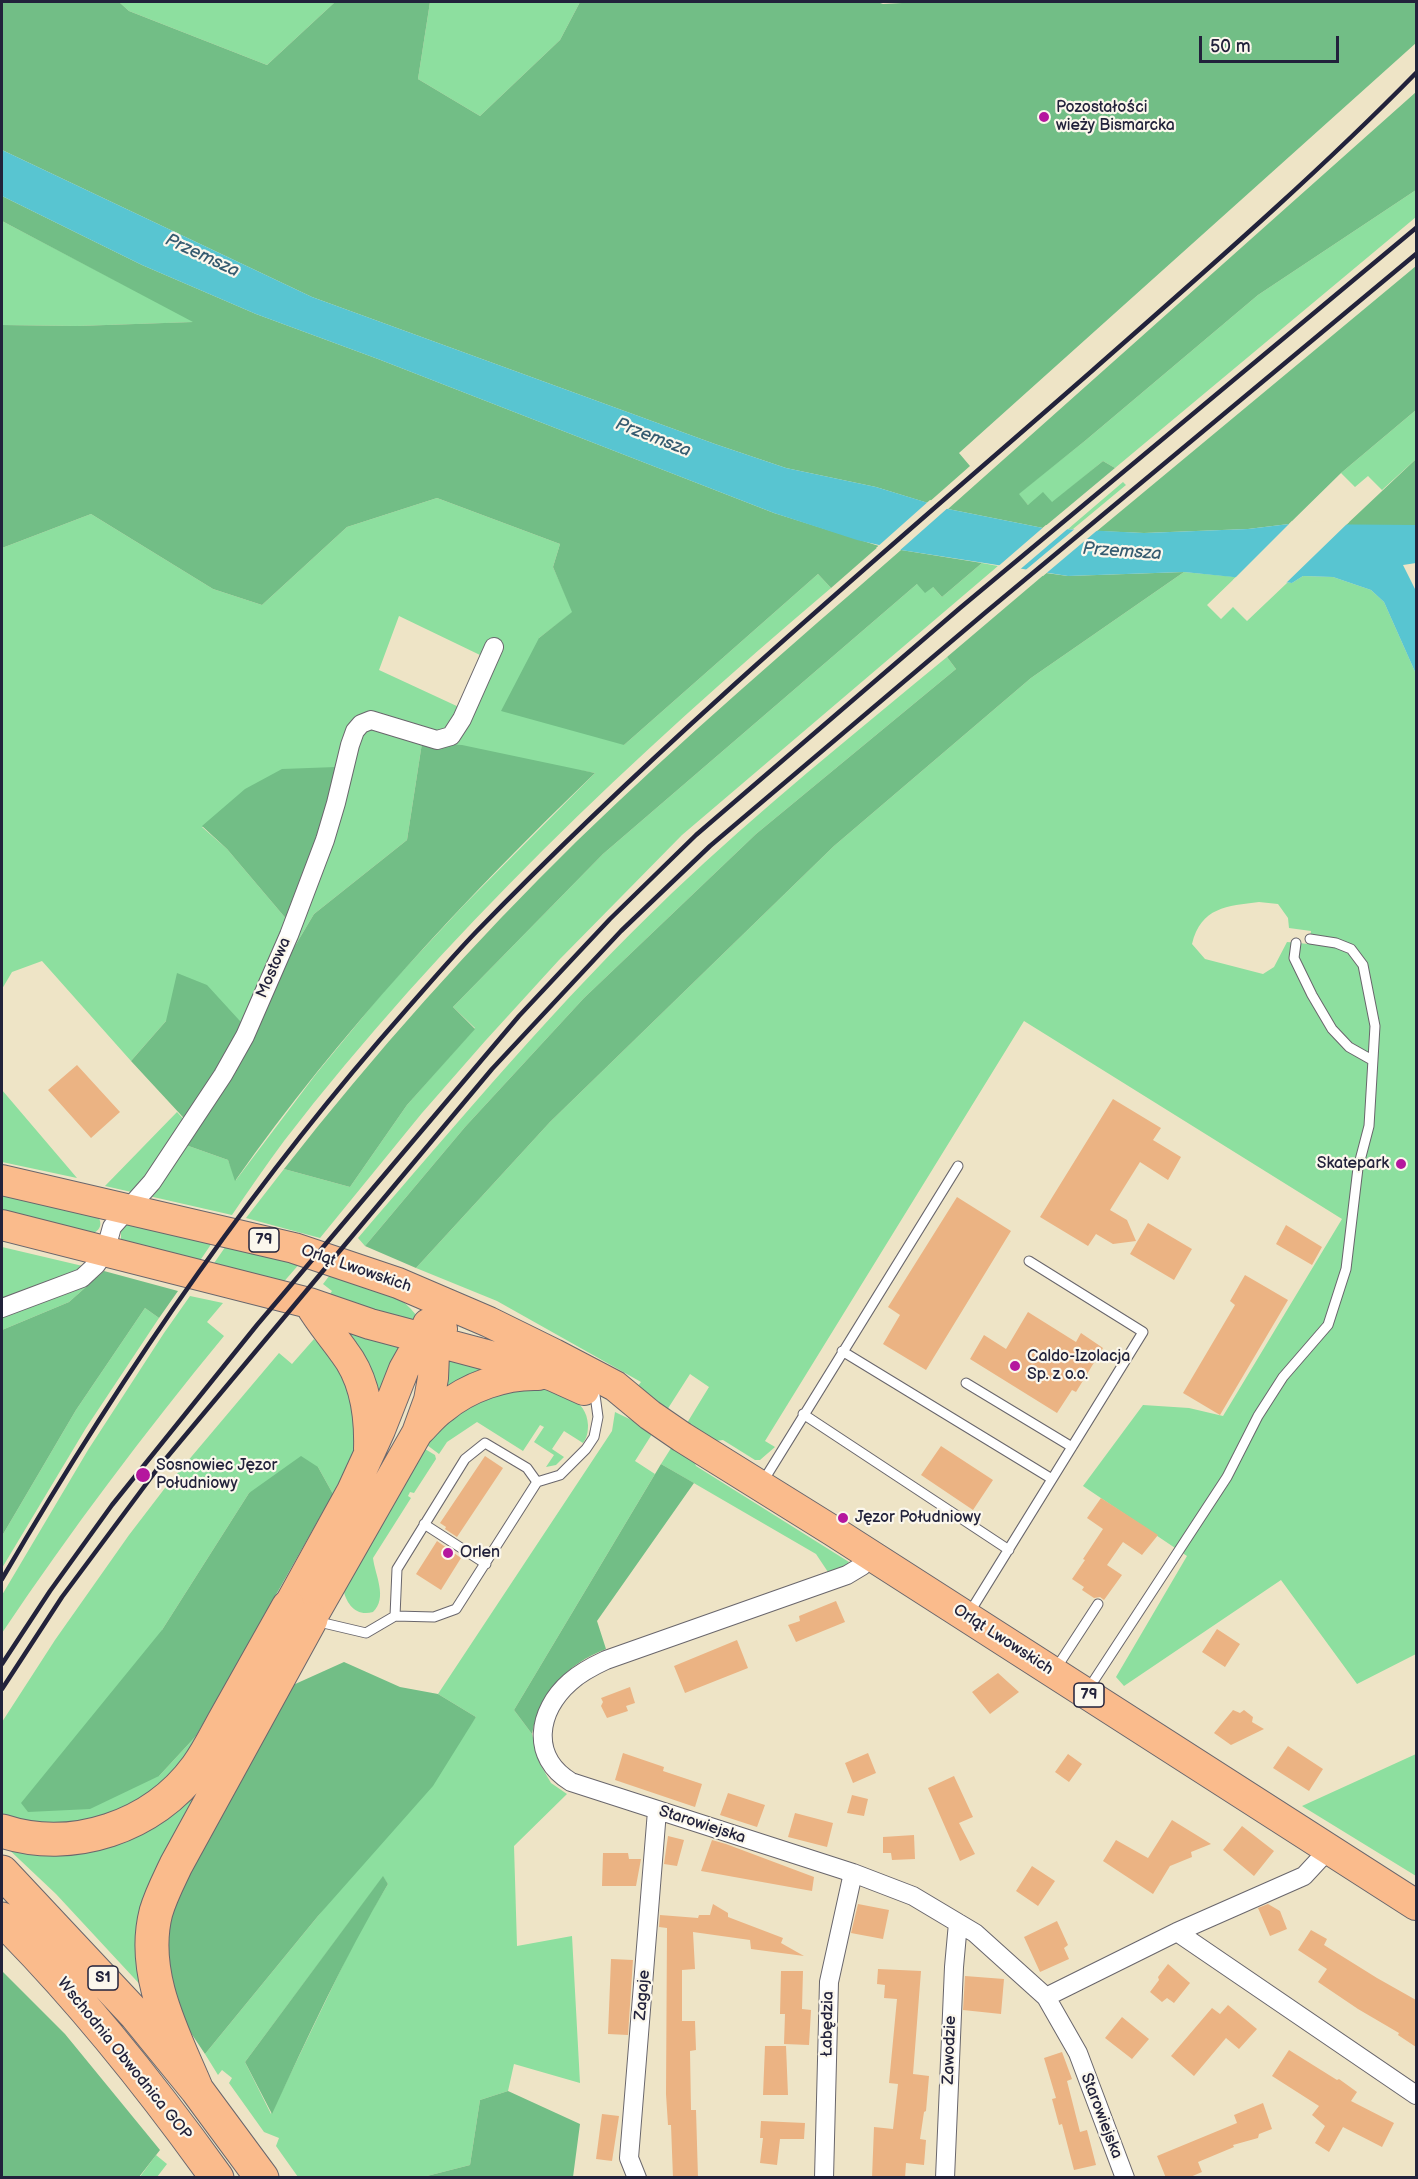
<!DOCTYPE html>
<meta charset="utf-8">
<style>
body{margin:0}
#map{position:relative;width:1418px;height:2179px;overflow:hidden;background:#eee4c6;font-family:"Balsamiq Sans",sans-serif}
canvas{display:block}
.frame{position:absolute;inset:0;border:3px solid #22223b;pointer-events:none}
.scale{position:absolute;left:1199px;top:36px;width:140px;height:27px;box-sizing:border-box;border:3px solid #22223b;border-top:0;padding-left:8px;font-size:18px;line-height:21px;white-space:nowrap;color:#22223b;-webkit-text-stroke:4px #fbf7ec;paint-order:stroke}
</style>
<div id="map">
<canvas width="1418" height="2179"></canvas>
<div class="frame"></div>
<div class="scale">50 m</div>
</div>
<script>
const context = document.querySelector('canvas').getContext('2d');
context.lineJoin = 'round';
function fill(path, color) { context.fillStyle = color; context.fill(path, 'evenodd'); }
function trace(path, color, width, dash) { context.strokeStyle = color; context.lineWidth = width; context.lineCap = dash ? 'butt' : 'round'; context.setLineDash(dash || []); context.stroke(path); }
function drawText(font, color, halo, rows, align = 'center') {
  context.font = font + ' "Balsamiq Sans",sans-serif'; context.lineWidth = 4.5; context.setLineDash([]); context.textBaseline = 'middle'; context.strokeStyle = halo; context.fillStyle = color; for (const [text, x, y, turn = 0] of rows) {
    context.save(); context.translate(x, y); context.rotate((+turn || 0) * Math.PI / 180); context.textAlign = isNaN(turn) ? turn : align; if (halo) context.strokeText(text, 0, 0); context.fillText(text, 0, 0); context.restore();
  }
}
const green = new Path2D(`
 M119 2H335L267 65 129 11Z
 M430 2H580L560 40 480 116 418 79Z
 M1416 190V217L1115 468 1103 461 1052 503 1028 505 1018 494 1086 440 1258 295Z
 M2 221 195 322 77 326 2 325Z
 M1416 410V459L1382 490 1368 476 1355 487 1341 473Z
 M1123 482 1126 485 1073 529H1068Z
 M437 498 560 544 553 567 573 612 539 638 624 745 818 574 831 588C634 755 442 936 284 1141 266 1165 249 1190 232 1215L105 1186 177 1112 193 1129 183 1144 228 1160 236 1180 316 1074 385 990 463 906 595 773 422 743 407 840 314 914 280 971 250 1032 166 1021 131 1061 42 961 12 972 2 989V548L91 514 213 589 262 605 347 527ZM399 616 480 655 461 708 379 670ZM202 827 325 829 288 921 227 849Z
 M982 563 998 566 682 835 559 960 486 1040 422 1113 320 1238 246 1218 284 1169 350 1187 407 1105 475 1028 453 1007 603 854 917 584 933 587 942 597Z
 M1184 572 1236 577 1207 605 1221 619 1233 607 1247 621 1287 583H1292L1303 576 1333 577 1371 590 1384 602 1416 674V1654L1357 1684 1281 1580 1124 1686 1116 1677 1187 1556 1083 1486 1143 1405 1189 1408 1223 1416 1342 1219 1024 1021 765 1441 775 1447 760 1460H755L723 1440 715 1441 687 1423 709 1387 690 1374 667 1410 635 1390 641 1382 497 1301 416 1268 550 1122 834 846 1031 678ZM1259 902 1278 904 1288 918 1289 928 1311 931 1309 944 1287 942 1274 967 1263 974 1205 959 1192 944C1201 907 1227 906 1259 902Z
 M947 657 956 669 756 834 584 998 465 1127 365 1246 358 1238C460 1120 559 1001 672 893 759 810 854 734 947 657Z
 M2 1090 77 1178 2 1162Z
 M2 1191 96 1213C103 1223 102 1230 90 1235L2 1210Z
 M126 1223 214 1240 197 1265 121 1241V1230Z
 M228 1243 301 1262 281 1285 210 1269Z
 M2 1247 104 1271 69 1302 2 1330Z
 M333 1271C364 1283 407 1292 422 1325L328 1297 332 1291 323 1284Z
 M190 1296 223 1303 207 1322 224 1336C145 1432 71 1530 2 1633V1595L88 1450 164 1333Z
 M145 1308 159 1318 86 1428 2 1568V1536L76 1410Z
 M338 1323 404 1340 387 1391 372 1389Z
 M314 1339 331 1358 357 1405 355 1451 333 1494 318 1467 249 1493 162 1630 159 1776 196 1736 182 1762 143 1802 60 1829 2 1817V1722L55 1640 129 1535 165 1488 279 1353 292 1364Z
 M443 1353 495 1363 441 1398Z
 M538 1386C559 1392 587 1398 588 1425 588 1432 587 1438 583 1443L564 1431 552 1449 564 1457 556 1465 546 1467 554 1455 534 1442 544 1427 540 1425 523 1451 477 1422 447 1442 439 1454 427 1445C444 1423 468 1403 496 1394 509 1390 524 1389 538 1386Z
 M615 1412 654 1431 635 1461 655 1474 514 1710 532 1734 540 1764 551 1783 567 1794 514 1846 517 1946 572 1936 580 2083 514 2064 508 2091 480 2100 470 2165 423 2177H298L276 2146 279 2138 264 2132 229 2083 232 2078 222 2070 218 2075 205 2054 318 1916 476 1717 438 1694 612 1431ZM383 1877 388 1884 357 1936 271 2114 245 2062Z
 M673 1445 692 1456 696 1466 849 1562 844 1569 828 1572 816 1554 661 1464Z
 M425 1449 435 1455 436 1459 414 1493 410 1492 408 1496 411 1498 373 1558C375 1575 388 1598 373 1612 356 1617 346 1604 343 1588Z
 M218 1751 146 1991 56 1894 2 1843 57 1851Z
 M1416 1754V1876L1302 1806Z
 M156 2155 167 2164 157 2177 139 2178Z`);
const forest = new Path2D(`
 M2 2H119L129 11 267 65 335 2H430L418 79 480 116 560 40 580 2H877L883 4 921 2H1416V43L959 453 970 466 928 503 876 487 786 468 715 444 312 297 2 150Z
 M1416 92V190L1258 295 1086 440 1019 494 1028 505 1043 492 1052 502 1103 461 1115 468 1043 528 948 509Z
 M2 196 142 265 256 314 378 359 774 513 879 546 831 588 818 574 624 745 501 711 539 638 572 612 553 567 560 544 437 498 347 527 262 605 213 589 91 514 2 548V325L77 326 193 322 2 221Z
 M1416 266V410L1341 473 1289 524 1248 529 1144 533 1097 531Z
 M1416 459V525H1346Z
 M901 550 982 563 942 597 933 587 925 593 917 584 603 854 453 1007 475 1029 407 1105 350 1187 284 1169C374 1054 472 944 577 841 681 740 792 645 901 550Z
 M1184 572 1031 678 834 846 550 1122 416 1268 365 1246 465 1127 584 998 756 834 956 669 947 657 1046 573 1068 576Z
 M422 743 462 745 595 773C464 899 340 1032 235 1181L228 1160 183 1144 193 1128 131 1061 166 1021 177 973 207 985 250 1032 280 971 314 914 407 840Z
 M336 767 325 829 288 921 227 849 202 826 245 789 282 769Z
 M104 1271 178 1291 159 1318 145 1308 76 1410 2 1536V1330L69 1302Z
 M301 1456 318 1467 333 1494 196 1736 159 1776 90 1809 28 1812 21 1803 162 1630 249 1493Z
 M661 1464 694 1483 597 1621 606 1649C567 1664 540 1692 532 1734L514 1710Z
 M344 1662 400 1687 438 1694 476 1717 433 1786 318 1916 205 2054 185 2024 171 1988 168 1954 170 1921 189 1871 293 1685Z
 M383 1876 388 1884C344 1958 308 2036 272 2114L245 2062Z
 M2 1971 65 2034 160 2150 139 2177H2Z
 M508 2091 580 2124 573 2177H423L470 2165 480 2100Z`);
const water = new Path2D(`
 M2 150 312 297 715 444 786 468 876 487 948 509 1043 528 1144 533 1248 529 1289 524 1416 525V563L1403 565 1416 591V674L1384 602 1371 590 1333 577 1303 576 1292 583 1184 572 1068 576 901 550 857 540 774 513 378 359 256 314 142 265 2 196Z`);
const pier = new Path2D(`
 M930 500 950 506 898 552 876 548Z
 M1292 521 1349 522 1284 585 1233 580Z
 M1046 525 1071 526 1017 572 995 569Z
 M1077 527 1100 528 1043 576 1022 573Z`);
const building = new Path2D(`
 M77 1065 120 1112 91 1138 48 1090Z
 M1113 1099 1161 1128 1153 1140 1181 1157 1168 1180 1140 1162 1110 1210 1127 1220 1136 1241 1113 1244 1096 1234 1088 1246 1040 1217Z
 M957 1197 1011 1231 926 1370 883 1344 900 1315 888 1307Z
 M1148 1223 1192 1249 1174 1280 1130 1254Z
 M1286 1225 1322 1247 1312 1265 1276 1244Z
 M1245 1275 1288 1300 1220 1415 1183 1393 1235 1305 1230 1301Z
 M1028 1312 1076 1342 1081 1333 1103 1348 1076 1392 1072 1390 1057 1413 970 1359 984 1335 1006 1349Z
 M941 1446 993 1480 973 1510 921 1475Z
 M485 1456 503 1468 457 1537 445 1529 446 1527 440 1523Z
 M1101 1498 1158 1535 1142 1555 1123 1542 1107 1565 1122 1575 1104 1600 1100 1597 1094 1598 1082 1590 1084 1587 1072 1579 1085 1560 1083 1559 1103 1529 1087 1518Z
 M437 1541 461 1558 441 1590 416 1574Z
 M836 1601 845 1622 796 1642 788 1625 800 1621 799 1616Z
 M1217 1629 1240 1644 1225 1667 1202 1652Z
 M737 1640 748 1668 685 1693 674 1666Z
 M998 1673 1019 1692 990 1714 972 1692Z
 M630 1687 635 1703 626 1706 628 1711 607 1718 601 1706 603 1702 601 1698Z
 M1233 1710 1240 1713 1244 1710 1253 1717 1252 1722 1264 1729 1231 1745 1214 1733Z
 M1288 1746 1323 1769 1309 1791 1273 1768Z
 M623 1753 664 1767 663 1771 702 1784 695 1807 615 1780Z
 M868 1753 876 1773 853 1783 845 1763Z
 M1068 1754 1082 1764 1069 1782 1055 1772Z
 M954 1776 973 1817 959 1823 975 1854 960 1861 928 1788Z
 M728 1793 765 1805 757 1827 720 1815Z
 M852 1795 868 1799 864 1816 847 1813Z
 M795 1813 833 1823 827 1847 788 1837Z
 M1172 1820 1211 1844 1191 1852 1192 1857 1170 1866 1153 1894 1103 1861 1116 1840 1148 1858Z
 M1242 1826 1274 1851 1254 1876 1223 1850Z
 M914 1835 915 1859 892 1860 891 1853H883V1837Z
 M668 1836 684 1840 677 1866 664 1864Z
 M712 1840 726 1844 814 1877 812 1891 701 1871Z
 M603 1853H628L629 1859H641L636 1886H602Z
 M1032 1866 1055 1881 1038 1906 1016 1891Z
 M713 1904 728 1913V1917L783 1938 781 1943 804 1956 751 1949 750 1940 693 1932 695 1969 682 1970V2021H695L696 2050 690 2051 691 2110H696L698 2178H673L671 2125H668L666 2094 667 1928 659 1927 660 1915 698 1918 699 1915H710Z
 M858 1904 889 1910 883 1939 851 1933Z
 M1268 1904 1280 1911 1287 1929 1270 1936 1258 1908Z
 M1057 1921 1068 1945 1064 1948 1069 1959 1040 1972 1024 1937Z
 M1311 1930 1327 1939 1324 1945 1377 1978 1416 2000V2047L1398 2035 1399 2033 1358 2009 1318 1982 1327 1969 1298 1950Z
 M611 1959 633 1960 628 2035 608 2034Z
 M1168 1964 1190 1983 1174 2003 1167 1998 1162 2002 1150 1992 1159 1980 1158 1977Z
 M878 1969 921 1971 913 2074 929 2076 926 2111 924 2112 920 2139 926 2140 924 2165 906 2163 905 2178H872L874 2127 893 2129 898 2084 889 2083 897 1999 884 1998 885 1985 877 1984Z
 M781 1971H803L802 2009 811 2010 809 2045 784 2044 785 2014H780Z
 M965 1976 1004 1979 1001 2014 963 2010Z
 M1228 2005 1257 2029 1239 2049 1226 2038 1194 2076 1171 2056 1212 2008 1220 2014Z
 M1122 2017 1149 2039 1132 2059 1105 2038Z
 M765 2046H786L788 2095H763Z
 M1289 2050 1337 2080 1339 2079 1357 2092 1351 2101 1394 2123 1382 2147 1343 2127 1329 2152 1315 2143 1325 2126 1312 2115 1319 2106 1272 2076Z
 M1062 2052 1072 2079 1067 2081 1080 2132 1087 2130 1096 2165 1074 2170 1062 2124 1059 2125 1052 2099 1056 2098 1044 2058Z
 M1263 2103 1272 2129 1259 2134 1258 2138 1233 2145 1234 2147 1198 2162 1202 2172 1188 2178H1166L1157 2156 1237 2123 1234 2115Z
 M602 2114 619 2116 612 2161 596 2159Z
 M761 2121 805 2123 804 2139H780L777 2165 760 2163 763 2138H760Z`);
const service = new Path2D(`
 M1296 943 1294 958 1312 995 1332 1029 1349 1047 1372 1060
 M842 1351 1052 1479
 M966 1383 1072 1447
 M803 1414 1009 1550
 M762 1483 958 1166
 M424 1524 486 1564
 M968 1615 1143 1332 1029 1261
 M395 1616 397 1569 465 1459 485 1443 527 1468 537 1482
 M315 1621 366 1633 395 1616 434 1617 456 1609 537 1482 560 1475 586 1449 594 1437 598 1417 595 1395
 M1055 1670 1098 1604
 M1087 1691 1227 1477 1258 1416 1283 1377 1328 1325 1346 1269 1358 1168 1369 1126 1375 1026 1363 965 1351 949 1336 943 1310 939`);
const minor = new Path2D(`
 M2 1308 82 1278 96 1265 105 1252 112 1227 152 1182 223 1075 245 1036 289 935 325 840 336 803 350 745 355 731 361 724 371 720 437 740 451 736 462 719 494 647
 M870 1554 862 1566 847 1575 606 1660C593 1666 581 1672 570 1682 537 1711 530 1757 571 1782L853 1873 913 1896 975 1933 1046 1997 1078 2053 1125 2178
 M1177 1932 1416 2095
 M1046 1997 1177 1932 1304 1876 1329 1849
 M637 2178 629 2158 657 1811
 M824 2178 829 1982 853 1873
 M945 2178 954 1967 958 1923`);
const primary = new Path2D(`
 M2 1180 294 1248 398 1283 489 1322 554 1354 615 1386 650 1415 682 1437 833 1531 1416 1905
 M2 1225 309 1303 370 1324 513 1362 553 1376 584 1390
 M309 1303C320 1322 332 1335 344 1352 365 1379 370 1415 369 1449
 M419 1431C427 1423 434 1414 443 1408 468 1387 505 1374 538 1375
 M288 1607 352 1491 380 1430 404 1369 413 1353 442 1329
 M311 1619 417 1433 429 1400 433 1378 434 1354 429 1339 428 1324`);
const motorway = new Path2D(`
 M2 1831C72 1854 153 1827 197 1767 208 1752 216 1735 225 1719 246 1682 267 1644 288 1607
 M2 1872 136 2015 197 2090 262 2178
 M2 1919C81 1998 151 2086 217 2178
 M197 2090C174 2035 140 1974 156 1912 161 1895 169 1880 176 1865L311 1619`);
const rail = new Path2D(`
 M2 1579C119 1378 252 1184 406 1010 429 984 452 957 476 932 670 732 884 553 1093 370 1203 273 1314 177 1416 73
 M2 1664 50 1591 112 1505 257 1325 519 1016 610 919 696 835 960 608 1416 228
 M2 1689 62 1597 158 1468 492 1069 621 931 710 846 986 612 1416 254`);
const markers = [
 [1044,117,6,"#b5179e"],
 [1401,1164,6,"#b5179e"],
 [1015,1366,6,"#b5179e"],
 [143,1475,8,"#b5179e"],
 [843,1518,6,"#b5179e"],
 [448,1553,6,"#b5179e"]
];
const shields = [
 [264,1240,30],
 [1089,1695,30],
 [103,1978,30]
];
const shieldNames = [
 ["79",264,1240],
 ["79",1089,1695],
 ["S1",103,1978]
];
const poiNames = [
 ["Pozostałości",1056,108],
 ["wieży Bismarcka",1056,126],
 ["Skatepark",1389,1164,"right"],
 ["Caldo-Izolacja",1027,1357],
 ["Sp. z o.o.",1027,1375],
 ["Sosnowiec Jęzor",156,1466],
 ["Południowy",156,1484],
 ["Jęzor Południowy",855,1518],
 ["Orlen",460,1553]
];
const streetNames = [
 ["Mostowa",274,968,-67],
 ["Orląt Lwowskich",356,1269,19],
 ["Orląt Lwowskich",1003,1640,33],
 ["Starowiejska",702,1825,18],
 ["Zagaje",643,1995,-85],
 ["Łabędzia",828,2024,-89],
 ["Zawodzie",950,2050,-88],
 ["Wschodnia Obwodnica GOP",124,2059,51],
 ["Starowiejska",1101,2116,69]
];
const waterNames = [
 ["Przemsza",202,256,25],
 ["Przemsza",653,438,21],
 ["Przemsza",1122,552,4]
];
fill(green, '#8ddf9f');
fill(forest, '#72be86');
fill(water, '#58c5d1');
fill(pier, '#eee4c6');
fill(building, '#ebb383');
trace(service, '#69666c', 11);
trace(minor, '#69666c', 20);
trace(primary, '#69666c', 32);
trace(motorway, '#69666c', 35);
trace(service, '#fff', 9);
trace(minor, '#fff', 18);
trace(primary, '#fabb8c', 30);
trace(motorway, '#fabb8c', 33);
trace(rail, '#22223b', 4.5);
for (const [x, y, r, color] of markers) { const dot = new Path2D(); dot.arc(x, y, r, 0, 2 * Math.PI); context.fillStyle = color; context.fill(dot); trace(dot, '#fbf7ec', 2); }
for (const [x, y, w] of shields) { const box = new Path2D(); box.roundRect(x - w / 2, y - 12, w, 24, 4.5); context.fillStyle = '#fbf7ec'; context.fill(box); trace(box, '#22223b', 1.5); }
drawText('bold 15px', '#22223b', null, shieldNames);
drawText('16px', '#22223b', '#fbf7ec', poiNames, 'left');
drawText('16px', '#22223b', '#fbf7ec', streetNames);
drawText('italic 18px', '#355b70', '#fbf7ec', waterNames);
</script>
